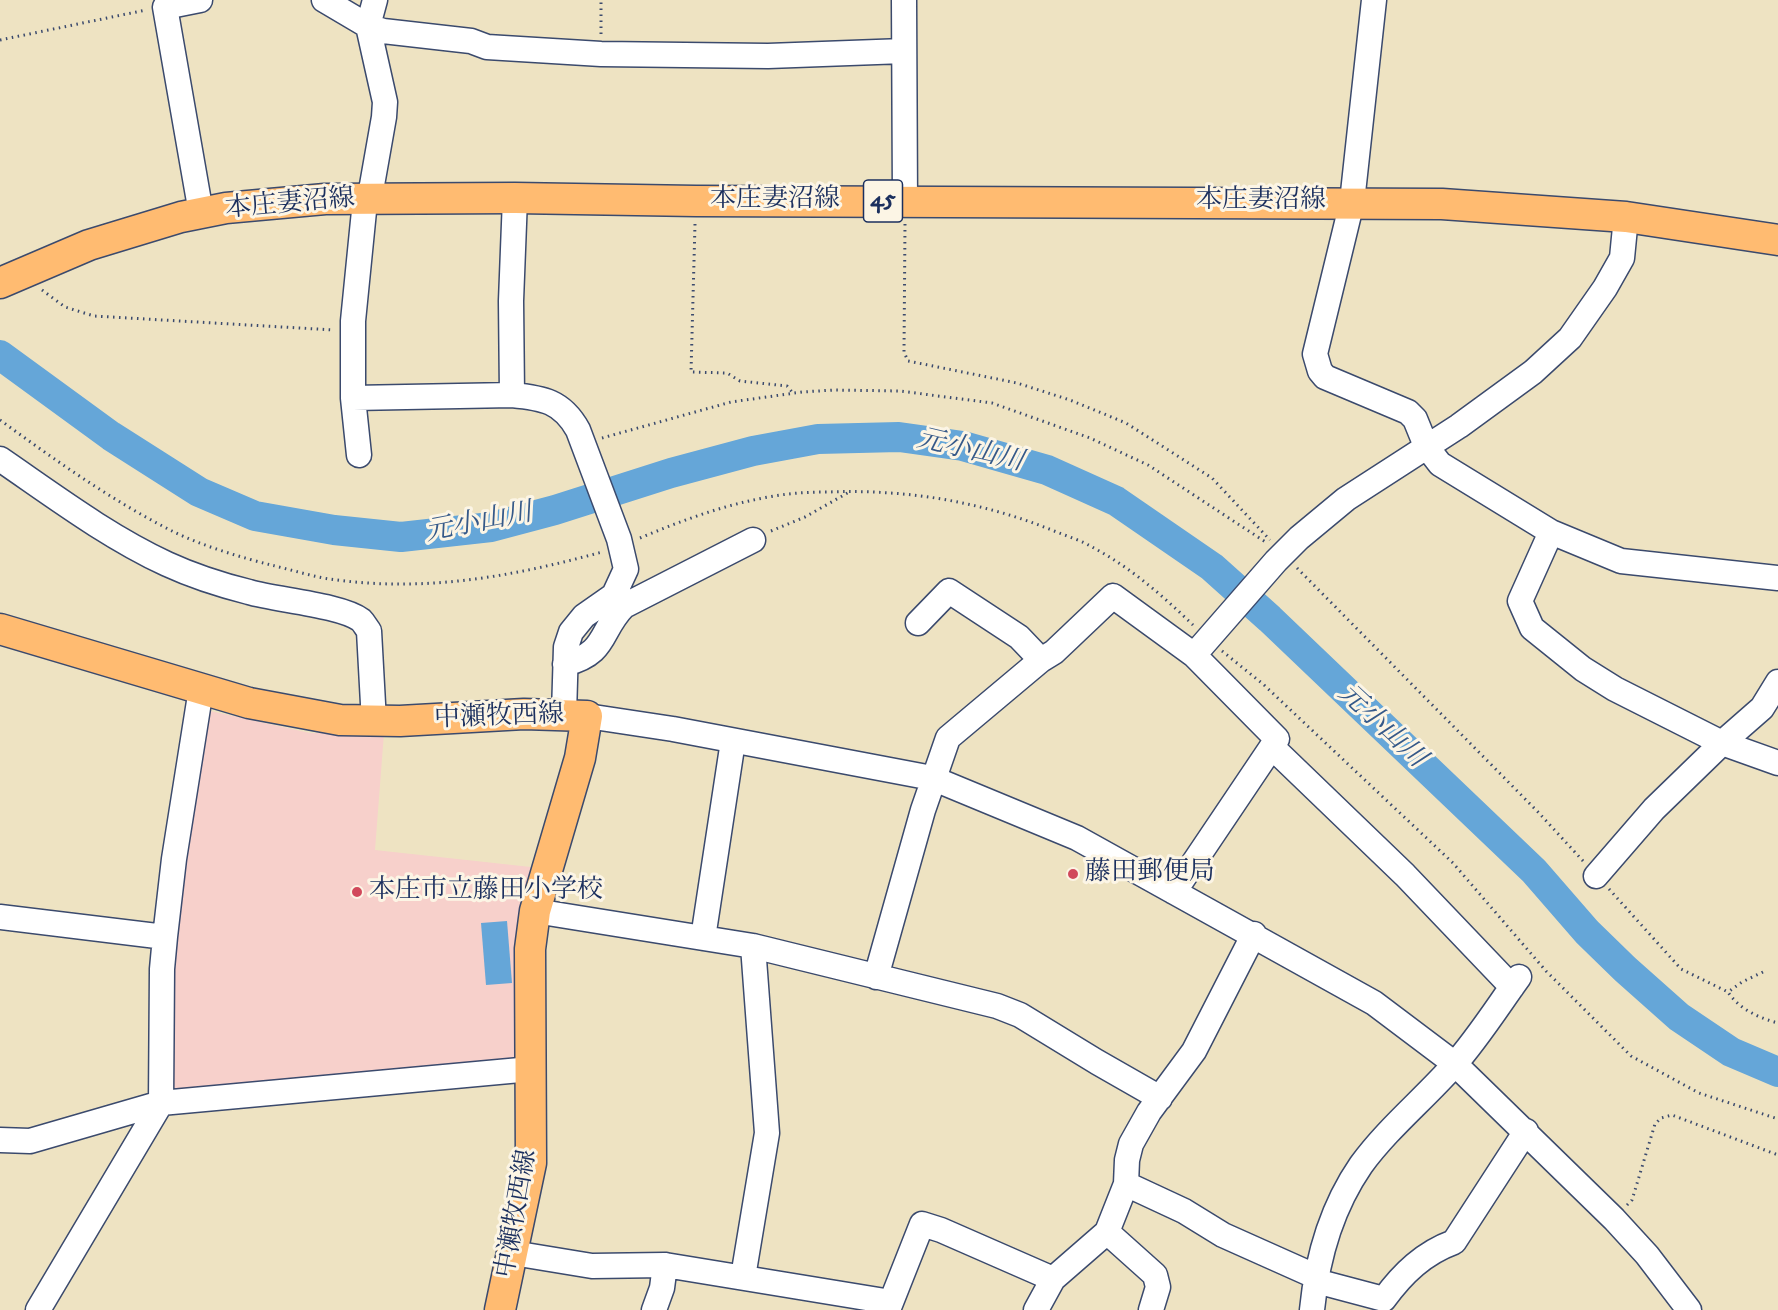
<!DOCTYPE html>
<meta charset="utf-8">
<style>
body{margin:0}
canvas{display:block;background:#eee3c2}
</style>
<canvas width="1778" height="1310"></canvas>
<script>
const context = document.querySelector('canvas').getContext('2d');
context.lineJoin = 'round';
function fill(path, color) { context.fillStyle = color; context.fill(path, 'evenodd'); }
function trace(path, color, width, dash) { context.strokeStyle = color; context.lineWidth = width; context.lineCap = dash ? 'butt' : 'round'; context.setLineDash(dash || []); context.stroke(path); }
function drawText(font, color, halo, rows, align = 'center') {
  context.font = font + ' "IM FELL DW Pica","Noto Serif JP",serif'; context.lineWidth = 6; context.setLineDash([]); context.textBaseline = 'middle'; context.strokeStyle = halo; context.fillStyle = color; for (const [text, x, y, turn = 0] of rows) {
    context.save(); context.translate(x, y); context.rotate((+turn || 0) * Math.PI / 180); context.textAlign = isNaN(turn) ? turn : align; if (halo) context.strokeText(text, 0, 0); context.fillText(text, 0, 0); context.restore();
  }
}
const built = new Path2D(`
 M206 710 310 733H384L375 850 540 868 524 916 514 1063 171 1093 173 980 187 838Z`);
const water = new Path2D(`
 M507 921 512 983 486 985 481 923Z`);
const river = new Path2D(`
 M0 355 111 436 199 492 255 516 334 530 401 537 491 527 555 510 671 473 753 451 818 439 899 437 963 446 1047 470 1116 501 1212 567 1270 619 1534 871 1587 932 1625 969 1679 1017 1731 1052 1778 1072`);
const path = new Path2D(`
 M601 34V0
 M0 40 146 10
 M695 224 691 372 727 373 740 381 787 386 793 393
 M905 224 904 352 908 361 1017 383 1070 400 1126 423 1212 478 1270 540
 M42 290 65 307 94 316 334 330
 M0 420C55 460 111 500 172 531 202 546 243 558 275 566 296 571 317 578 337 580 428 592 515 576 602 552
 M602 438 731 402 802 392 834 390 900 391 992 403 1090 438 1148 465 1267 543
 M771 531 805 517 851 491
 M640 538C683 520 726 504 774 496 792 493 810 492 828 492 908 489 985 502 1059 533 1070 537 1082 541 1092 547 1130 567 1162 595 1193 625
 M1297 568 1538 812 1584 862
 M1222 651 1263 684 1453 863 1546 971 1631 1056 1699 1093 1778 1119
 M1609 889 1681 969 1728 992
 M1763 972 1742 982 1728 992C1739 1009 1759 1018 1778 1023
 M1627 1205 1632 1200 1655 1124 1661 1118 1672 1115 1778 1155`);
const minor = new Path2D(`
 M200 0 165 7 201 213
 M324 0 368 26 383 31 471 41 487 47 601 54 768 56 904 51
 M904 0 905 201
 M1374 0 1352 202 1315 354 1320 371 1325 377 1408 412 1415 419 1426 446 1440 464 1551 532 1621 561 1778 578
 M512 395 511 301 515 198
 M353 398 512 395C543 398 562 401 578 430L619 539 626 569 614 595 584 616 571 632 566 647 564 714
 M359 455 353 398V321L364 211 372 185 384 117 385 102 368 26 375 0
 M0 459C54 496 107 536 167 564 193 576 221 585 249 592 276 600 341 605 361 620 364 623 366 627 369 631L374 722
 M1551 532 1520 601 1532 628 1583 669 1615 689 1722 743 1778 763
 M918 623 949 591 1019 637 1041 660
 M1194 655 1276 561 1299 538 1346 499 1459 426 1533 372 1570 338 1605 288 1622 258 1626 217
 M565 664C608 653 599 631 624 606L753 540
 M587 716 673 729 932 778 1077 838 1374 1003 1455 1064 1614 1219 1647 1255 1689 1310
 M1272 747 1405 875 1512 987
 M1596 876 1654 809 1722 743 1762 708 1778 682
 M535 911 753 946 997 1006 1020 1015 1097 1062 1160 1098
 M0 917 165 937
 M703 938 733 741
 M876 977 923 810 948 738 1041 660 1054 652 1113 596 1194 655 1277 739 1174 892
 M0 1140 30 1141 161 1103 531 1069
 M1126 1184 1184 1211 1223 1235 1317 1277
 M1107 1232 1155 1275 1158 1287 1151 1310
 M513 1253 592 1266 665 1265 891 1302
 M743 1277 767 1133 753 946
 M1316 1281 1384 1299C1403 1273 1424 1253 1454 1242L1526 1131
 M38 1310 161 1103 162 969 165 937 174 859 201 689
 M654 1310 662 1288 665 1265
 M888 1310 922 1224 941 1230 1053 1279
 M1036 1310 1053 1279 1107 1232 1126 1184 1127 1160 1131 1144 1149 1112 1194 1051 1254 934
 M1312 1310C1317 1259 1332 1207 1361 1165 1388 1128 1424 1099 1454 1065 1478 1038 1498 1006 1519 977`);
const major = new Path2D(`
 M0 283 89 245 181 217 226 208 325 199 515 198 696 201 1442 204 1626 217 1778 240
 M0 629 249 703 340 720 400 721 524 714 587 716 580 758 535 911 530 949 531 1163 500 1310`);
const markers = [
 [1073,874,6,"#d1495b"],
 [357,892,6,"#d1495b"]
];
const shields = [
 [883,201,39]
];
const shieldNames = [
 ["45",883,201]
];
const streetNames = [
 ["本庄妻沼線",775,201],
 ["本庄妻沼線",1261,202],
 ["本庄妻沼線",290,205,-5],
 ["中瀬牧西線",499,718,-2],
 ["中瀬牧西線",518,1214,-80]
];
const poiNames = [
 ["藤田郵便局",1085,874],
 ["本庄市立藤田小学校",369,892]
];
const waterNames = [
 ["元小山川",970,452,13],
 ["元小山川",479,524,-11],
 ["元小山川",1381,727,43]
];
fill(built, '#f7d0cb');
fill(water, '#65a6d8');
trace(river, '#65a6d8', 30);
trace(minor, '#3b4a6d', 27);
trace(major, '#3b4a6d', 33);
trace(path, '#3b4a6d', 3, [1.5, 4.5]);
trace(minor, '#fff', 24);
trace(major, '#ffbb71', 30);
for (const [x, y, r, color] of markers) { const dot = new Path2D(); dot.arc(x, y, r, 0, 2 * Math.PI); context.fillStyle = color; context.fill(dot); trace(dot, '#fcf5e5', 2); }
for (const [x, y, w] of shields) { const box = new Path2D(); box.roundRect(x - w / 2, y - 21, w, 42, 4.5); context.fillStyle = '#fcf5e5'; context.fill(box); trace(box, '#1b2f5e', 1.5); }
drawText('bold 24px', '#1b2f5e', null, shieldNames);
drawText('26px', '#1b2f5e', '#fcf5e5', streetNames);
drawText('26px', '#1b2f5e', '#fcf5e5', poiNames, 'left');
drawText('italic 27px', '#355989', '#fcf5e5', waterNames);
</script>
